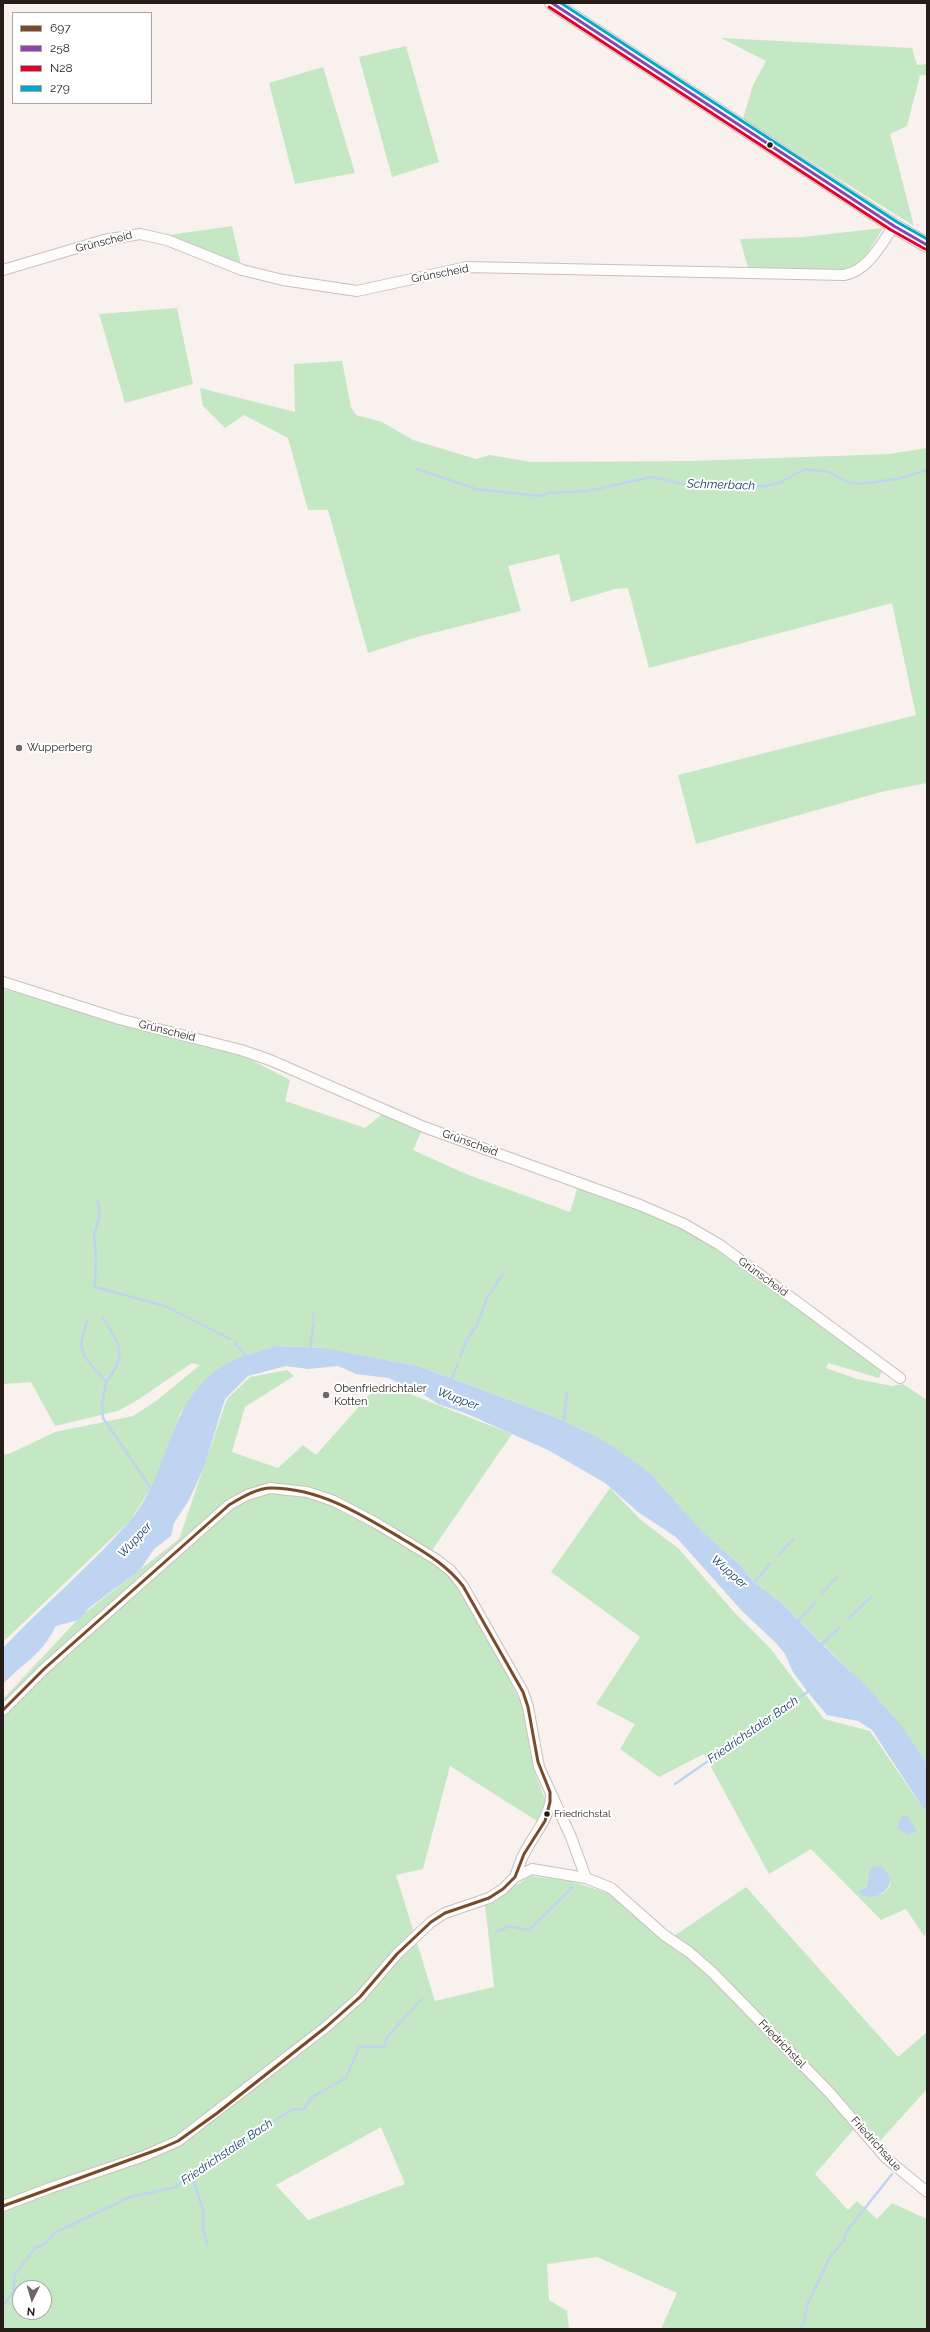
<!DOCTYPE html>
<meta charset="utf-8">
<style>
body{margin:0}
#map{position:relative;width:930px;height:2332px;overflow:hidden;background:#f9f1ed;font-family:Raleway,sans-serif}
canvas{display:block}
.frame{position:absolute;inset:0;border:4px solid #261d19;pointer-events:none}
.legend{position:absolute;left:12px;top:12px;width:140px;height:92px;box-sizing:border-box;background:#fff;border:1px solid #a8a5a3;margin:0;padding:5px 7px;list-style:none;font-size:12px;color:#261d19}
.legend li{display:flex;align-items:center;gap:8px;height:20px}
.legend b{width:20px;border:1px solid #a8a5a3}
.north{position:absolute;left:12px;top:2280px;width:40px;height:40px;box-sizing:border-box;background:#fff;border:1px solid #a8a5a3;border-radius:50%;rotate:185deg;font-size:11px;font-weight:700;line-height:16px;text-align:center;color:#261d19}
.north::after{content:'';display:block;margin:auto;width:14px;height:18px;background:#706763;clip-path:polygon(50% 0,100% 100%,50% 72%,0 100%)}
</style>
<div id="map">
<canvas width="930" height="2332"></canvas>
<div class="frame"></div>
<ul class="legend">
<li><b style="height:5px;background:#7a4b2a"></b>697</li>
<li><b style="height:5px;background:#8e44ad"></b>258</li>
<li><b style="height:5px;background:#e4002b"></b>N28</li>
<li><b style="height:5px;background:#00a9ce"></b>279</li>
</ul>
<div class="north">N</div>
</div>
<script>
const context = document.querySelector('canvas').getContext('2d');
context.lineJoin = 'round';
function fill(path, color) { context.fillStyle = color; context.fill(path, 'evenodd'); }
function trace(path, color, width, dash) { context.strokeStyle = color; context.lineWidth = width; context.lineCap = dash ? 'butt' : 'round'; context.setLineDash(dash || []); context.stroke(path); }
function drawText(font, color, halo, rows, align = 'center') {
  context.font = font + ' Raleway,sans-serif'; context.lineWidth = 4; context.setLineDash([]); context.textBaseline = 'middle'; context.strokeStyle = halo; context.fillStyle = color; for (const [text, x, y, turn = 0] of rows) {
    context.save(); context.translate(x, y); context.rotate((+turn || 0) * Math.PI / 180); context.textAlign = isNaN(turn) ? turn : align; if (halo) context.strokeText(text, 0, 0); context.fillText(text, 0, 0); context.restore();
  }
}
const green = new Path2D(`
 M721 38 912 48 917 65 927 64V75H920L907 126 890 134 914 226 743 119 753 85 766 61Z
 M406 46 439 162 392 177 359 57Z
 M323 67 355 173 295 184 269 83Z
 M232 226 241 265 169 235Z
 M883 228 861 264 845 270 748 268 740 239 803 237Z
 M177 308 193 384 125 403 99 314Z
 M342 361 351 407 356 415 382 422 413 440 476 459 490 455 531 462 692 461 889 454 927 448V783L881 792 696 844 678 775 916 715 892 603 649 668 628 588 615 589 571 602 559 554 508 566 521 611 417 637 368 653 328 510H308L288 438 244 415 225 428 203 406 200 388 295 412 294 364Z
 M3 989 244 1056 290 1080 285 1101 365 1128 385 1112 422 1130 413 1150 466 1174 570 1212 578 1186 683 1226 849 1344 882 1371 879 1378 828 1363 826 1368 857 1379 892 1386 903 1384 927 1400V1764L903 1727 851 1672 784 1605 754 1582 740 1565 701 1530 652 1475 592 1434 550 1415 418 1366 325 1348 276 1346 251 1354 218 1369 180 1414 156 1480 130 1521 3 1642V1455L11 1453 55 1432 133 1416 156 1401 200 1365 192 1363 136 1401 118 1411 55 1426 31 1382 3 1384Z
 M287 1370 294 1376 245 1407 232 1452 278 1468 303 1445 316 1455 379 1384 382 1383 512 1434 426 1559 450 1575 484 1630 523 1706 536 1776 546 1801 537 1821 450 1766 423 1869 396 1875 435 2001 494 1987 485 1904 531 1876 571 1881 611 1894 647 1927 687 1954 726 1991 826 2094 855 2128 815 2174 848 2210 857 2201 877 2219 892 2203 927 2219V2329H661L677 2293 597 2257 547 2264 549 2300 567 2311 569 2329H3V1699L81 1616 179 1539 227 1399 250 1377ZM381 2127 405 2184 308 2220 276 2185ZM20 2288H44V2312H20Z
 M610 1488 641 1520 679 1549 735 1613 770 1648 824 1719 870 1731 927 1814V1932L924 1936 906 1909 881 1920 811 1849 769 1874 704 1754 659 1777 620 1749 635 1724 596 1704 640 1637 551 1572ZM868 1875 891 1879 890 1886 882 1894 862 1888 867 1887Z
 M746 1887 898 2057 927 2032V2089L880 2141C816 2067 748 1999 674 1936Z`);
const water = new Path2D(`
 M276 1346 325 1348 418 1366 550 1415 592 1434 621 1452 652 1475 701 1530 740 1565 754 1582 784 1605 831 1653 865 1685 903 1727 927 1764V1814L872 1730 858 1721 827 1715 811 1696 793 1672 785 1654 776 1643 742 1611 676 1537 638 1512 605 1483 548 1450 465 1413 438 1404 423 1394 388 1378 356 1374 338 1366 308 1369 286 1366 248 1376 225 1399 204 1467 189 1500 174 1523 171 1536 154 1549 140 1570 89 1608 79 1620 56 1626C40 1657 25 1661 3 1684V1648C44 1605 90 1566 129 1522 170 1475 166 1406 218 1369 234 1358 257 1352 276 1346Z
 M901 1816H907L917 1831 907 1835 897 1828Z
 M877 1866 884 1868 891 1879C889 1893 873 1901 860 1894L859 1891 867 1887 868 1875 872 1867Z`);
const stream = new Path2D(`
 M417 469 476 489 539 496 549 493 587 491 651 477 692 486H764L779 483 805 469 829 472 847 482 859 484 897 479 927 470
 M98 1201 100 1215 94 1235 96 1257 95 1287 165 1306 230 1339
 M102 1317C120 1346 129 1352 106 1382
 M88 1319C74 1356 84 1354 106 1382L102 1405 103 1418 152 1490
 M313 1320 314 1313
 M235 1343 248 1358
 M310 1350 313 1325
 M460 1357 466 1341 477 1325 487 1298 503 1274
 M451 1380 458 1364
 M563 1423 567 1392
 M778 1556 793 1539
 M752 1585 770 1564
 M821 1594 837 1577
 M848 1619 871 1597
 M797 1622 815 1603
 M821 1645 839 1628
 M675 1784 809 1691
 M496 1932 509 1926 529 1930 573 1887
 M192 2175 204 2213 203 2226 207 2244
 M3 2306 13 2292 15 2274 36 2247 45 2244 54 2233 130 2197 176 2187 190 2175 205 2170 258 2130 292 2110 304 2109 312 2097 346 2078 359 2047H384L387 2037 422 1999
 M799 2329 804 2323 807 2305 830 2257 843 2242 847 2231 892 2174`);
const street = new Path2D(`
 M3 270 104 240 140 234 167 240 242 270 283 280 357 291 467 267 844 275C868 271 881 244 894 226
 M3 982 119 1019 241 1050 270 1060 424 1127 640 1205 684 1224 720 1245 900 1378
 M3 1710 44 1669 229 1505 247 1495 270 1488 307 1492 334 1501 376 1523 437 1560 451 1571 463 1586 523 1692 528 1707 539 1767 571 1837 586 1878
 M515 1877C518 1869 520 1861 524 1854 534 1833 550 1819 551 1795
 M3 2206 50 2188 144 2156 178 2141 326 2027 360 1997 397 1954 431 1922 445 1913 489 1898 503 1889 515 1877 532 1869 586 1878 611 1888 664 1935 689 1952 712 1972 829 2092 886 2158 927 2192`);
const secondary = new Path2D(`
 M552 3 894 226 927 245`);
const bus1 = new Path2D(`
 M3 1710 44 1669 229 1505C241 1498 257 1488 271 1488 319 1488 361 1514 401 1538 424 1552 446 1564 463 1586L523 1692 528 1707 538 1762 550 1792V1802L545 1821 524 1854 515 1877 503 1889 489 1898 445 1913 431 1922 397 1954 360 1997 326 2027 216 2114 178 2141 162 2148 3 2206`);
const bus2 = new Path2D(`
 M552 3 894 226 927 245`);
const bus3 = new Path2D(`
 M549 7 891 230 925 249`);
const bus4 = new Path2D(`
 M561 3 897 222 927 239`);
const markers = [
 [770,145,3.5,"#261d19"],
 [19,748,4,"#706763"],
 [326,1395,4,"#706763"],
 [547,1814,3.5,"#261d19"]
];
const busNames = [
 ["Friedrichstal",554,1814]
];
const streetNames = [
 ["Grünscheid",104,242,-14],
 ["Grünscheid",440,274,-11],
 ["Grünscheid",167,1031,14],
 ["Grünscheid",470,1143,20],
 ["Grünscheid",763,1277,36],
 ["Friedrichstal",782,2044,46],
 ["Friedrichsaue",876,2144,48]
];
const poiNames = [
 ["Wupperberg",27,748],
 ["Obenfriedrichtaler",334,1389],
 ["Kotten",334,1402]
];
const waterNames = [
 ["Schmerbach",721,485,2],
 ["Wupper",458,1399,21],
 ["Wupper",135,1540,-47],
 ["Wupper",729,1572,41],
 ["Friedrichstaler Bach",753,1730,-35],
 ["Friedrichstaler Bach",227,2152,-34]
];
fill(green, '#c5e8c4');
fill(water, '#bed4f0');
trace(stream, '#bed4f0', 2.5);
trace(street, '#c8c0bd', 12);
trace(secondary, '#c8c0bd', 16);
trace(street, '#fefdfc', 10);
trace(secondary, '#fefdfc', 14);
trace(bus1, '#7a4b2a', 3);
trace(bus2, '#8e44ad', 3);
trace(bus3, '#e4002b', 3);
trace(bus4, '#00a9ce', 3);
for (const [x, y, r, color] of markers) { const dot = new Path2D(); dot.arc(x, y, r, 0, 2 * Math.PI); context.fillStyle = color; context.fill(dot); trace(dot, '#fff', 1.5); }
drawText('10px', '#261d19', '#fff', busNames, 'left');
drawText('11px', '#261d19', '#fff', streetNames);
drawText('11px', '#261d19', '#fff', poiNames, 'left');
drawText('italic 12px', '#0b355f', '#fff', waterNames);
</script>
